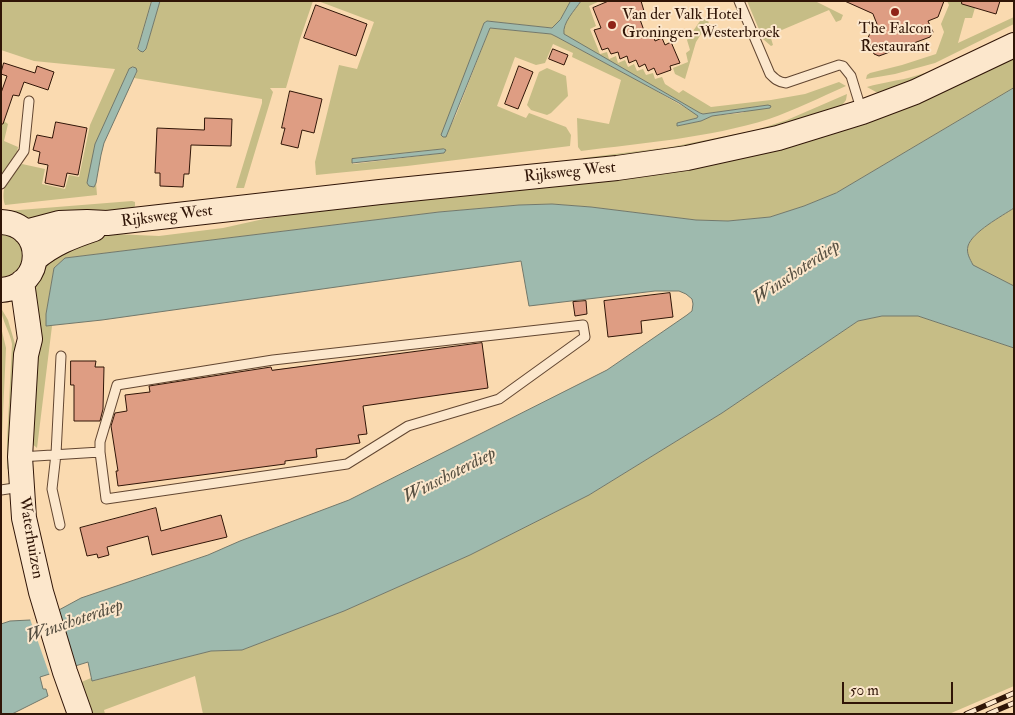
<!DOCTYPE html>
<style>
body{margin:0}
#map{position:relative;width:1015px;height:715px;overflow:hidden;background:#fadab0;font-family:"IM FELL Double Pica",serif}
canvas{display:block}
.frame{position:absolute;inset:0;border:2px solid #301507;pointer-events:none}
.scale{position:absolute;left:842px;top:682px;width:111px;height:22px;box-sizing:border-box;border:2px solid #301507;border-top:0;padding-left:6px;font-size:15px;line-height:18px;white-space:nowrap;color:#301507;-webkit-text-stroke:4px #fce7cc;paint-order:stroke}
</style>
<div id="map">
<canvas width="1015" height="715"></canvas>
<div class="frame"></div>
<div class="scale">50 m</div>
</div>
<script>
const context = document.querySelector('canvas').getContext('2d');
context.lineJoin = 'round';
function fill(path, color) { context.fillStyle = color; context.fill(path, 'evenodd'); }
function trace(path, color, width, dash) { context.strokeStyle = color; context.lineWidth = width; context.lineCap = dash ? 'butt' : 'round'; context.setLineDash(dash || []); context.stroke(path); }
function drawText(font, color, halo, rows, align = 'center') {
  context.font = font + ' "IM FELL Double Pica",serif'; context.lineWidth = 4; context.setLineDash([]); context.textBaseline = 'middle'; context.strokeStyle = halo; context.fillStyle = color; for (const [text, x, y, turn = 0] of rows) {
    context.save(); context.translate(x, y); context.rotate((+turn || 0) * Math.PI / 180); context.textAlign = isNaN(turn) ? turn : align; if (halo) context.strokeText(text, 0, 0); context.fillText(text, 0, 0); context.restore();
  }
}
const green = new Path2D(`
 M1 1H152L138 49 143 52 146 49 160 1H313L300 39 286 88H270L273 92 244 188H236L262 103V99L134 78 137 72 136 68 133 67 128 71 94 149V186L96 183 97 195 5 205C0 190 8 171 22 164L45 169 42 184 65 189 69 175 79 177 90 125 115 69 34 61 1 50Z
 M318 1H571L560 20 552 28 487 21 484 23 442 135 445 137 456 115 490 28 551 34 557 37 644 84 698 115 697 118 677 123V126L701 121 712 116 741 113 768 105 703 114 700 113 563 34C562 23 575 10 581 1H600L589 6 596 26 590 29 600 54 607 52 609 59 616 56 618 63 625 60 628 67 634 64 637 71 643 69 646 75 653 73 655 79 662 77 665 84 679 93 683 90 711 107 771 100 805 94 839 82 846 86C821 97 795 110 769 119 708 138 643 143 581 151L578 147 577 118 609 124 621 80 572 57 573 53 553 44 545 63 536 65 515 57 497 106 526 118 529 113 566 127 571 135 570 146 407 166 316 175 315 162 339 65 357 69 374 22ZM444 149V153L353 164 352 159Z
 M747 1H815L843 15 841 20 836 22 829 10 770 35 773 45 771 46 763 39Z
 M947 1H977L972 18H965L958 43 1014 17V24L935 63 895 74 866 79 867 75 870 73 902 65 936 54 944 32 941 24 949 5Z
 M702 18 709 22 696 42 685 79 675 74 673 68 688 62 686 53 690 50 687 40Z
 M1014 32V37L970 60 882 93 876 92 867 87C883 82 899 81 915 76 950 66 982 49 1014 32Z
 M1014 58V88L836 193 804 206 770 217 728 221 696 220 591 207 552 204 519 205 439 212 65 258 54 268 46 314V326H52L37 448 30 442V297L45 259 90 238 113 234 159 236 223 228 268 218 370 202 473 192 921 99 956 86Z
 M547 68 566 76 568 96 551 113 547 115 531 110 527 105 539 72Z
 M847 94 846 100 841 107 736 140 585 161 583 158 671 147 756 130 787 120Z
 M1 119 8 124 4 141 18 147 16 157 1 175Z
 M132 201 135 202V206L133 209 38 224 7 211Z
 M1014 208V286L972 265C970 259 966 253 968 246 972 232 1002 216 1014 208Z
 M1 234C30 238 30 274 1 277Z
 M1 308 8 320 15 344 16 366 11 463 7 470V441L12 344C10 332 1 319 1 308Z
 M910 315 918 316 1014 348V686L949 714H203L195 676 104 710 105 714H88L79 683 91 678 93 681 211 651 242 650 344 611 470 555 589 495 722 413 858 321 882 316Z
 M1 327 6 348 1 458Z`);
const water = new Path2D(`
 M152 1H160L146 49 143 52 140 51 138 49Z
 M571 1H581C575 10 562 23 564 34L700 113 703 114 768 105 771 106 770 108 712 116 701 121 677 126V123L697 118 698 116 679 103 557 37 551 34 490 28 446 137H443L441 135 484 23 487 21 552 28 560 20Z
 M133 67 136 68 137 71 104 143 101 155 96 183 94 187 89 186 87 183 95 144 129 69Z
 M1014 88V208C1002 216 972 232 968 246 966 253 970 259 973 265L1014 286V348L918 316H882L858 321 722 413 589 495 470 555 344 611 242 650 211 651 92 681 88 662 40 677 43 689H46L48 696 12 714H1V624L10 621 30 620 57 611 81 598 208 555 240 541 349 500 607 370 687 315 692 311 693 304 692 299 686 294 679 291H655L529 306 521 261 102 320 46 326V314L54 268 65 258 439 212 519 205 552 204 591 207 696 220 728 221 770 217 804 206 836 193Z
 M444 149 446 150 444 153 352 163V159Z`);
const pier = new Path2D(`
 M57 611 75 669 50 676 30 619Z`);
const building = new Path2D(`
 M609 1H641L644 11 638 14 646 36 653 34 655 41 662 38 665 45 671 42 680 63 670 66 671 70 657 75 654 68 648 71 645 64 639 67 636 60 629 63 627 56 620 59 618 52 611 54 608 48 602 50 594 30 601 28 593 8Z
 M845 1H944L938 17 928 21 933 32 930 37 879 56 874 54 868 38 870 33 879 29 873 14Z
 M962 1H1000L996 14 962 4Z
 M316 5 367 24 356 56 304 38Z
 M553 49 568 55 564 65 549 59Z
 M4 63 35 73 37 66 54 72 48 90 24 82 19 96 13 95 3 124H1V93L7 76 1 74Z
 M519 66 533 72 518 109 505 104Z
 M290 91 322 99 314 133 302 130 298 148 281 144 285 128H282Z
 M205 118 232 119 231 146 191 145 189 174H184L183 187 160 186V173H155L157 128 204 130Z
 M56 122 87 128 78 175 67 173 64 187 45 183 48 165 38 163 40 152 33 150 37 135 52 138Z
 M670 293 673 317 641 321 642 333 608 337 604 301Z
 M586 301 587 314 575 316 573 302Z
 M482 343 488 388 363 406 367 434 358 435 360 443 316 449 317 457 285 461V464L118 486 116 471H118L111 426 115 413 127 411 125 395 150 392 149 386 271 367 272 370Z
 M71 361H96L95 367H104L103 409 100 421H74V385H71Z
 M156 508 161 531 221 515 227 537 152 555 148 536 107 547 109 555 98 558 97 554 87 556 80 528Z`);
const lane = new Path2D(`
 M739 1 770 74C775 79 778 82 786 83L839 65 843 66 851 76 862 112
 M1 184 24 151 29 101
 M20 457 100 452 106 499 347 464 408 426 499 399 585 337 583 325 273 360 117 385 100 442V452
 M1 490 21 487
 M60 525 52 489 56 454 61 356`);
const secondary = new Path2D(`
 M1 222C46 224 46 287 1 290
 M25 232 59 223 87 222 107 223 380 192 617 168 687 158 778 138 862 112 915 92 1014 45
 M35 259C52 244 73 236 94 229
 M22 282 30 339 26 355 20 457 24 518 41 592 65 672 80 714`);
const rail = new Path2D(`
 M966 714 1014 693
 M988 714 1014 703`);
const markers = [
 [895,12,5,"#8f2418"],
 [612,25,5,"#8f2418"]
];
const poiNames = [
 ["Van der Valk Hotel",622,16],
 ["Groningen-Westerbroek",622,34],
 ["The Falcon",895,30,"center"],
 ["Restaurant",895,48,"center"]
];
const streetNames = [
 ["Rijksweg West",570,173,-6],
 ["Rijksweg West",167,217,-7],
 ["Waterhuizen",30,538,80]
];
const waterNames = [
 ["Winschoterdiep",797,273,-34],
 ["Winschoterdiep",450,476,-27],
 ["Winschoterdiep",75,622,-19]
];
fill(green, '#c6bd86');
fill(water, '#9ebaae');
trace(water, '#72786b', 1);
fill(pier, '#fadab0');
fill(building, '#de9d83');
trace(building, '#301507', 1);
trace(lane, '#624631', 11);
trace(secondary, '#301507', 26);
trace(lane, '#fce7cc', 9);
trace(secondary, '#fce7cc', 24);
trace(rail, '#301507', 5.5);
trace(rail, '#fce7cc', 4, [11]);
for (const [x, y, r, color] of markers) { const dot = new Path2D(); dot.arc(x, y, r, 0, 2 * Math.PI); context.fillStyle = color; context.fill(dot); trace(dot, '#fce7cc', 2); }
drawText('16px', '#301507', '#fce7cc', poiNames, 'left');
drawText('16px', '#301507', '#fce7cc', streetNames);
drawText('italic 18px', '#564f41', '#fce7cc', waterNames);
</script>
